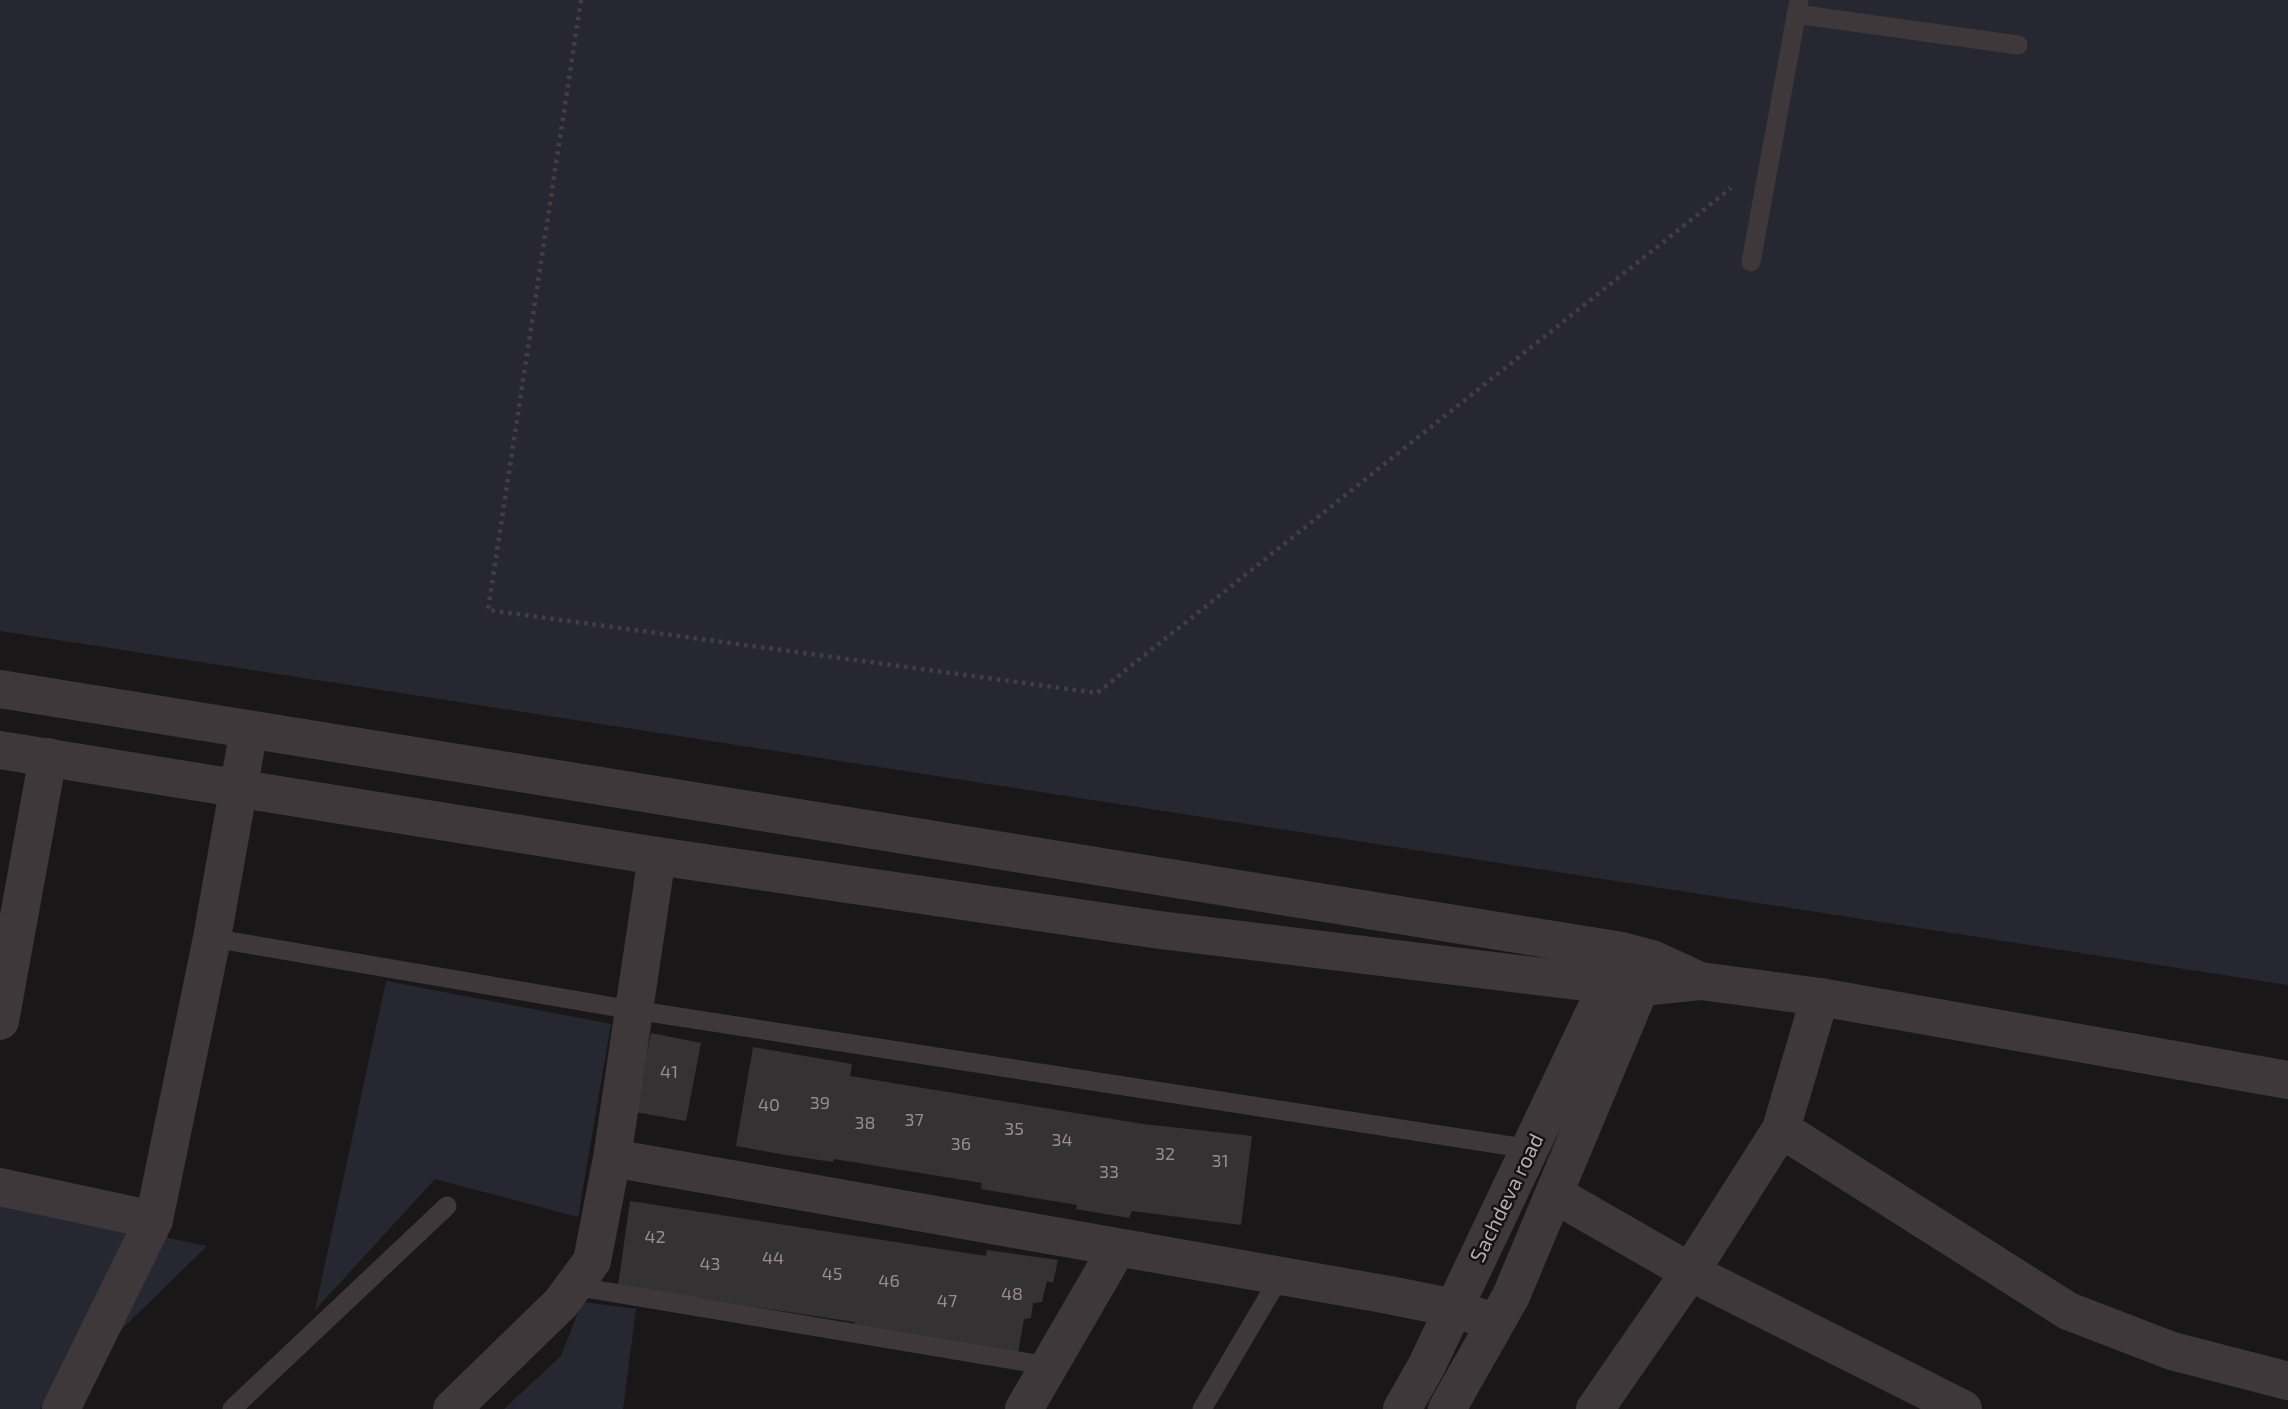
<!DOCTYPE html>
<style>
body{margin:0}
canvas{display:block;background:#191717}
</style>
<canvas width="2288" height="1409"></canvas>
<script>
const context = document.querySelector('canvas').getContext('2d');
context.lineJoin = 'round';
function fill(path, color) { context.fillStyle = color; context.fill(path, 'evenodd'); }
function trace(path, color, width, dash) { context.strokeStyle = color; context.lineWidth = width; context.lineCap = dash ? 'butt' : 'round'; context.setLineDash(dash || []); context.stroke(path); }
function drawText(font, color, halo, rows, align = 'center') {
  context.font = font + ' "Exo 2",sans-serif'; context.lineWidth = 5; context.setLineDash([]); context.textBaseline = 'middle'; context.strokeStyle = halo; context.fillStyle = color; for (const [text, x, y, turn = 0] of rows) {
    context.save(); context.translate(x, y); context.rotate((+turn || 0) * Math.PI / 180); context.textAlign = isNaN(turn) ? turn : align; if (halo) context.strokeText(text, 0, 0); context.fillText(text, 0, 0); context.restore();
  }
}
const green = new Path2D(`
 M0 0H2288V985L0 631Z
 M386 981 611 1024 578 1217 435 1179 315 1310Z
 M0 1203 207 1246 40 1409H0Z
 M582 1302 636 1309 623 1409H504L561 1356Z`);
const building = new Path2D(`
 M651 1033 701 1043 686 1121 635 1112Z
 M753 1047 852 1064 850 1076 1143 1124 1252 1136 1241 1225 1132 1211 1129 1218 1076 1209 1077 1205 981 1189 982 1183 834 1159 833 1162 786 1155 736 1146Z
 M630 1201 986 1256 987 1250 1058 1260 1053 1283 1047 1281 1042 1302 1033 1303 1031 1318 1024 1319 1018 1353 856 1329 854 1322 618 1286Z`);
const path = new Path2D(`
 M581 0 488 610 1097 693 1731 188`);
const service = new Path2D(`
 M1796 14 2018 45
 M1751 262 1799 0
 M212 938 615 1007 1530 1149
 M573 1286 1049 1366
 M232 1409 447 1206
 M1202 1409 1281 1275`);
const minor = new Path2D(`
 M1820 997 1781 1129 2068 1311 2172 1351 2288 1381
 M0 1021 48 757
 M612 1158 1389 1295 1454 1308 1495 1323
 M0 1187 154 1220
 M1554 1194 1690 1272 1963 1409
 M61 1409 154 1220 212 938 249 729
 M452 1409 561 1303 592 1261 612 1158 657 856
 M1024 1409 1118 1247
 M1595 1409 1690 1272 1781 1129`);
const tertiary = new Path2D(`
 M0 689 1622 951 1652 959 1700 981
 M0 750 657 856 1160 930 1609 985 1641 987 1701 981 1820 997 2288 1080
 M1402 1409 1426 1367 1618 963
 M1447 1409 1511 1296 1650 964`);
const numberNames = [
 ["41",669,1072],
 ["39",820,1103],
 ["40",769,1105],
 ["37",914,1120],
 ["38",865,1123],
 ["35",1014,1129],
 ["34",1062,1140],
 ["36",961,1144],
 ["32",1165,1154],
 ["31",1220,1161],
 ["33",1109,1172],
 ["42",655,1237],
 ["44",773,1258],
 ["43",710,1264],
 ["45",832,1274],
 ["46",889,1281],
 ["48",1012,1294],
 ["47",947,1301]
];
const streetNames = [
 ["Sachdeva road",1507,1198,-64]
];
fill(green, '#272731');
fill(building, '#353233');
trace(path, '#453e41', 4.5, [3.5, 5]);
trace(service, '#3e383a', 19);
trace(minor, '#3e383a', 38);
trace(tertiary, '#3e383a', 38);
drawText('18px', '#988b92', null, numberNames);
drawText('21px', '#b9a9b1', '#141212', streetNames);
</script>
